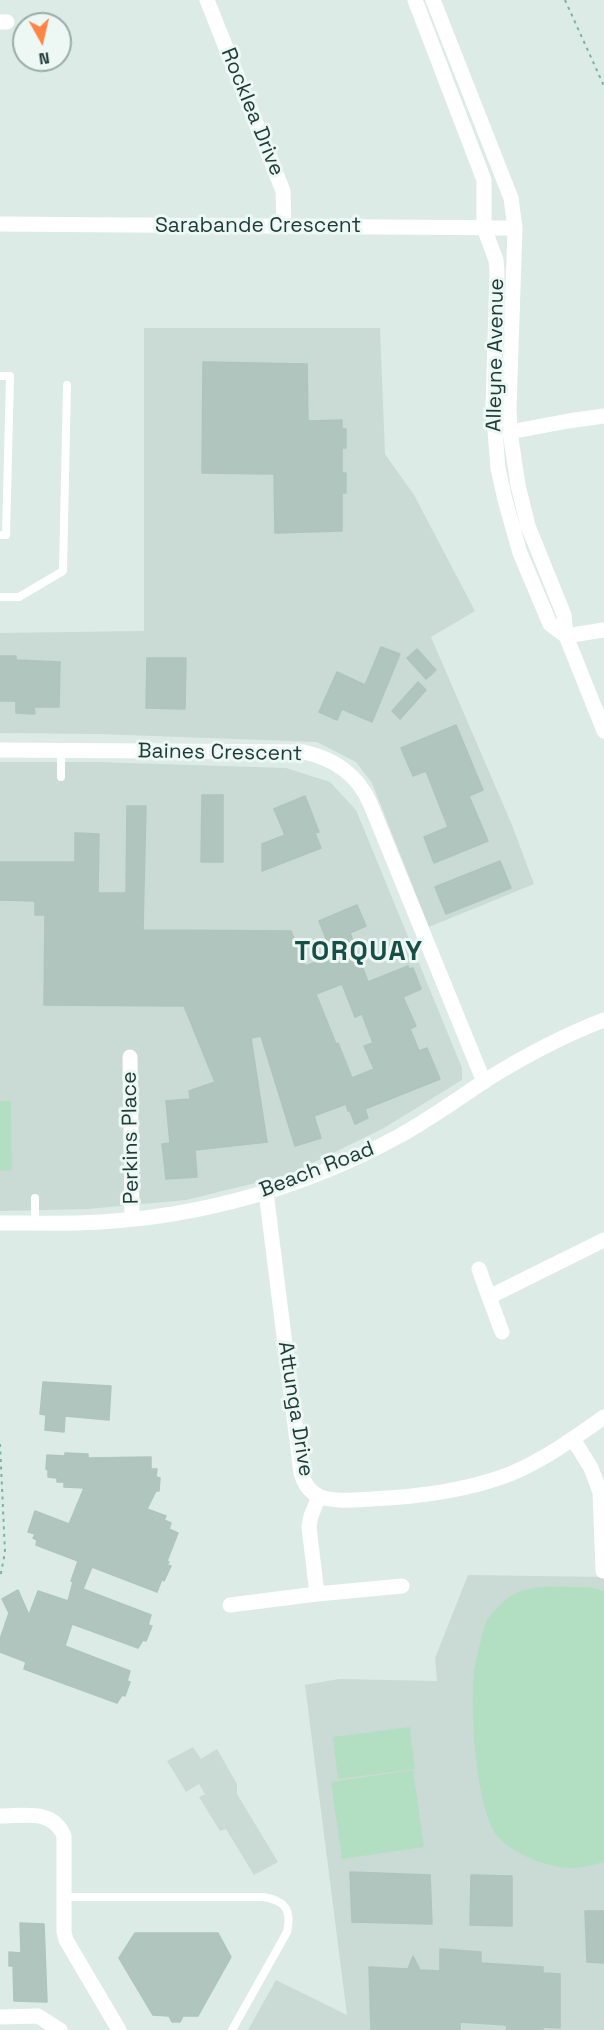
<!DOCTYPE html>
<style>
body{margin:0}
#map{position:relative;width:604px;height:2030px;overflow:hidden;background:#dcebe6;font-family:"Space Grotesk",sans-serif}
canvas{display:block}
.north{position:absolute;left:12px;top:12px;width:60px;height:60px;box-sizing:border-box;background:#edf7f3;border:2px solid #9aaca7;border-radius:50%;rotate:172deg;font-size:16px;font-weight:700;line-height:24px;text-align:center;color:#1d3b36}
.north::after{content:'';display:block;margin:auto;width:21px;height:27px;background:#ff8546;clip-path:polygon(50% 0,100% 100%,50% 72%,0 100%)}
</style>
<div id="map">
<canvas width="604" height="2030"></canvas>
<div class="north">N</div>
</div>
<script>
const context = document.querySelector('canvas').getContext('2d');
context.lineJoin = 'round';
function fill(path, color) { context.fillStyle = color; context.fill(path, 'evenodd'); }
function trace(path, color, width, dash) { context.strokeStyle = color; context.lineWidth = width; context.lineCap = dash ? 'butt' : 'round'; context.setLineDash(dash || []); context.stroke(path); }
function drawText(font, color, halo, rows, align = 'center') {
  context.font = font + ' "Space Grotesk",sans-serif'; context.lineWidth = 6; context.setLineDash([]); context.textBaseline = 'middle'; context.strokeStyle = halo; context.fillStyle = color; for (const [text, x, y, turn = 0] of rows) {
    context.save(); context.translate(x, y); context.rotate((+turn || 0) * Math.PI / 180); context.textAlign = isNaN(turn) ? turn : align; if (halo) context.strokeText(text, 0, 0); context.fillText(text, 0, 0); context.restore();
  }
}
const built = new Path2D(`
 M144 328H380L385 454 414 495 475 611 431 637 512 825 534 884 429 927 372 783 356 762 317 742 99 734 0 733V633L144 631Z
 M0 762H98L286 768 330 782 356 810 462 1068V1080L384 1128 288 1175 186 1200 88 1209 0 1211Z
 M468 1575 604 1577V2030H248L276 1980 347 2015 305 1685 339 1679 437 1681 435 1658Z
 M193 1747 201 1759 217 1749 237 1784V1794L278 1862 254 1875 226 1829 220 1831 199 1797 205 1794 199 1784 186 1792 167 1761Z`);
const green = new Path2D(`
 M0 1101H11L12 1170 0 1171Z
 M588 1587 604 1591V1862C595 1864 586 1867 577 1868 553 1870 514 1855 498 1837 475 1809 470 1707 474 1671 475 1662 478 1653 480 1644 482 1637 483 1629 486 1622 492 1612 501 1603 511 1596 532 1583 564 1588 588 1587Z
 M410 1727 415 1769 338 1779 333 1737Z
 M413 1770 424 1847 342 1859 331 1782Z`);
const building = new Path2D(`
 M203 362 307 364 308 421 342 420V429H346V448H342V473H346V493H342V531L275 533 274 474 202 473Z
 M381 647 400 654 372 722 342 709 337 720 319 712 337 672 365 685Z
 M417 649 436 670 426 679 407 658Z
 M0 656H16V660L60 662 59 707H34L35 714 16 713V701H0Z
 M147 658H186L185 709 146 708Z
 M418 682 426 690 400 719 392 711Z
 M456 725 483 790 469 796 488 841 434 863 424 837 448 827 426 771 413 776 401 748Z
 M202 795H223V862H201Z
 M305 796 319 832 315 833 321 848 262 871V844L285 835 274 809Z
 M127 806H146L143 930 291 931 305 966 333 956 319 921 357 905 366 926 350 933 368 982 408 966 409 969 413 968 421 989 403 997 416 1026 410 1029 419 1051 427 1048 440 1079 365 1109 368 1118 355 1124 350 1111H348L346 1104 314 1116 321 1138 295 1146 261 1036 251 1038 267 1142 195 1150 197 1177 166 1179 162 1144 170 1143 166 1101 190 1099 189 1091 215 1082 184 1006 44 1005 45 915H35V901L0 900V862H75V833L99 834 98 893H126ZM342 984 355 1017 362 1014 373 1043 364 1046 374 1069 352 1078 338 1043 336 1044 316 994Z
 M500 861 511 888 446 914 435 887Z
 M43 1382 111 1386 109 1420 65 1416 64 1432 45 1430 46 1415 40 1414Z
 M65 1453 88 1454V1458L151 1457V1469H157L156 1477 160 1478 159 1491H156L147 1509 166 1516 164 1520 171 1523 169 1529 178 1533 167 1561 169 1562 167 1565 171 1566 164 1581 162 1579 157 1592 92 1567 83 1589 151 1615 148 1625 152 1626 146 1641 143 1640 138 1648 72 1624 65 1646 130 1671 127 1681 130 1682 125 1696 122 1695 117 1703 24 1669 26 1662 0 1652V1639L9 1613 2 1599 18 1590 29 1615 38 1591 68 1601 73 1582 71 1581 78 1561 36 1545 37 1540 33 1538 35 1534 28 1532 35 1511 69 1524 84 1488 64 1487V1482H57V1478L48 1477V1470L46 1469 47 1455 65 1456Z
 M350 1872 430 1875 432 1924 352 1922Z
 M471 1875 512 1876V1926L470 1925Z
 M585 1911H604V1963L587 1962Z
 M20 1923 44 1924 47 2002 14 2001 13 1966H9V1952L21 1953Z
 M135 1933H218L231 1957 198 2016H183L180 2022H172L169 2016 153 2015 119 1958Z
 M440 1949 481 1952V1963L543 1967V1973L560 1974V2028L543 2027V2030H507L506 2025 460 2022V2030H371L369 1967 408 1969 413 1956 420 1970 440 1971Z`);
const path = new Path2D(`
 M565 0 604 86
 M0 1444 5 1552 0 1578`);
const lane = new Path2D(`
 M0 376H10L6 535H0
 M0 597H19L63 571 67 385
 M61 777V751
 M35 1223V1198
 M64 1897H263C285 1900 292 1910 287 1932L232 2030`);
const street = new Path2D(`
 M207 0 283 191 284 226
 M415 0 484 180V228L496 260 497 272 493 407 498 468 505 500 520 553 550 624 566 636
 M433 0 511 198 515 228 509 408 510 432 518 485 528 526 564 615 566 636 604 731
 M0 22H7
 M0 224 515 228
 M510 432 568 421 604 416
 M566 636 604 630
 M0 750 304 752C335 759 357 774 370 803L484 1082
 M130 1057 132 1219
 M266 1192 301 1473C304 1483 310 1493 321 1497 336 1502 355 1500 371 1499 417 1497 466 1491 510 1474 544 1460 574 1438 604 1417
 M0 1223C33 1223 67 1224 100 1222 204 1216 308 1186 399 1136 428 1120 455 1101 483 1082 521 1058 562 1036 604 1020
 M479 1269 489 1297
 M502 1332 489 1297 604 1240
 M573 1439 591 1468 600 1492 603 1571
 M319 1496 311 1516 309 1527 317 1594 402 1586
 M230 1605 317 1594
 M0 1816C25 1816 53 1809 64 1836V1932L66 1940 119 2030
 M0 2017 38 2016 60 2030`);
const streetNames = [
 ["Rocklea Drive",252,112,68],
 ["Sarabande Crescent",258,226],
 ["Alleyne Avenue",496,355,-89],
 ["Baines Crescent",220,753,1],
 ["Perkins Place",131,1138,-91],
 ["Beach Road",317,1170,-21],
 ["Attunga Drive",295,1409,81]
];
const districtNames = [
 ["TORQUAY",359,953]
];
fill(built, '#cadad5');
fill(green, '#b2dfc2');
fill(building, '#b1c5bf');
trace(building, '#aec5be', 1.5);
trace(path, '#79b2a6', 2, [3, 4.5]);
trace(lane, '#fff', 8);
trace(street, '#fff', 15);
drawText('21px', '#1d3b36', '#edf7f3', streetNames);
context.letterSpacing = '1.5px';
drawText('bold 27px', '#174f47', '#edf7f3', districtNames);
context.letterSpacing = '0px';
</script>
